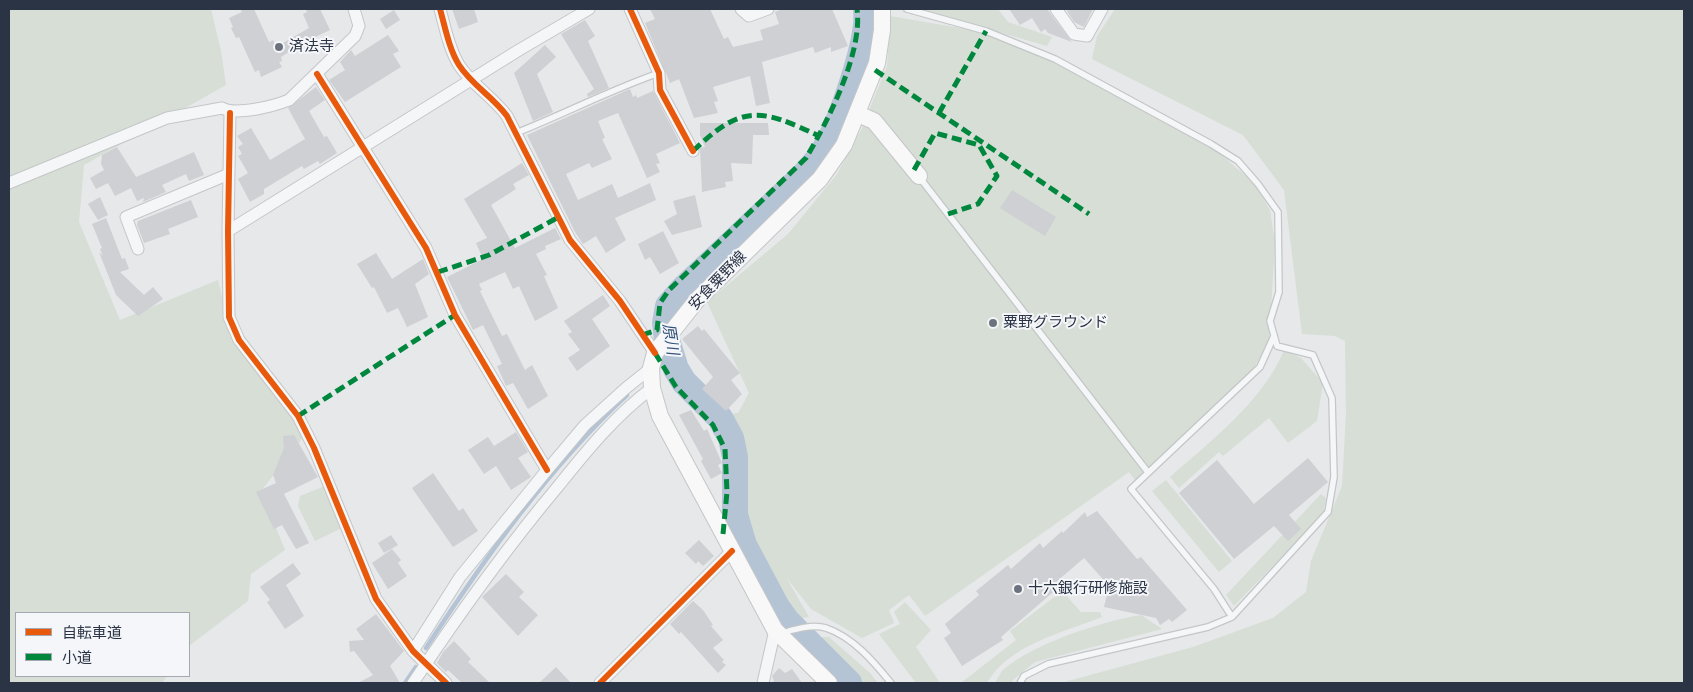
<!DOCTYPE html>
<meta charset="utf-8">
<style>
body{margin:0}
#map{position:relative;width:1693px;height:692px;overflow:hidden;background:#e6e8ea;font-family:Helvetica,"Noto Sans JP",sans-serif}
canvas{display:block}
.frame{position:absolute;inset:0;border:10px solid #2b3445;pointer-events:none}
.legend{position:absolute;left:15px;top:612px;width:175px;height:65px;box-sizing:border-box;background:#f4f6f9;border:1px solid #a4a8b1;margin:0;padding:6px 9px;list-style:none;font-size:15px;color:#2b3445}
.legend li{display:flex;align-items:center;gap:10px;height:25px}
.legend b{width:25px;border:1px solid #a4a8b1}
</style>
<div id="map">
<canvas width="1693" height="692"></canvas>
<div class="frame"></div>
<ul class="legend">
<li><b style="height:6px;background:#e8590c"></b>自転車道</li>
<li><b style="height:6px;background:#00873e"></b>小道</li>
</ul>
</div>
<script>
const context = document.querySelector('canvas').getContext('2d');
context.lineJoin = 'round';
function fill(path, color) { context.fillStyle = color; context.fill(path, 'evenodd'); }
function trace(path, color, width, dash) { context.strokeStyle = color; context.lineWidth = width; context.lineCap = dash ? 'butt' : 'round'; context.setLineDash(dash || []); context.stroke(path); }
function drawText(font, color, halo, rows, align = 'center') {
  context.font = font + ' Helvetica,"Noto Sans JP",sans-serif'; context.lineWidth = 4; context.setLineDash([]); context.textBaseline = 'middle'; context.strokeStyle = halo; context.fillStyle = color; for (const [text, x, y, turn = 0] of rows) {
    context.save(); context.translate(x, y); context.rotate((+turn || 0) * Math.PI / 180); context.textAlign = isNaN(turn) ? turn : align; if (halo) context.strokeText(text, 0, 0); context.fillText(text, 0, 0); context.restore();
  }
}
const green = new Path2D(`
 M9 9H211L221 51 226 85 84 165 79 222 120 320 218 280 230 329 305 435 261 491 285 550 251 574 248 601 189 646V613H16V676H167L162 683H9Z
 M919 9H998L1008 22 1052 37 1047 46Z
 M1115 9H1684V683H1061L1193 647 1273 618 1306 592 1311 561 1342 486 1346 414 1345 341 1335 336 1302 334 1284 190 1243 135 1092 59 1097 36Z
 M890 16 977 31 1036 53 1218 152 1254 183 1270 210 1275 243 1269 343 1246 381 1138 484 1129 472 925 616 909 595 889 610 894 623 862 638 811 609 786 577 809 617 784 621 738 543 731 507 732 436 721 422 729 414 738 413 749 393 707 302 788 234 837 174 861 130 887 66Z
 M1284 350 1301 358 1323 383 1317 421 1288 443 1269 418 1223 456 1219 452 1179 488 1170 477C1210 442 1264 400 1284 350Z
 M1166 480 1232 561 1219 572 1152 491Z
 M325 486 348 525 315 541 298 506 300 496Z
 M1321 494 1326 498 1323 514 1234 606 1226 595Z
 M1062 591 1081 612H1100L1102 617C1064 632 1008 645 987 683H961L1016 640 1010 631Z
 M905 602 931 630 916 647 940 683H916L879 634 900 624 894 612Z
 M1141 615 1162 629 1035 662 1013 680 1011 683H995C998 679 1000 673 1003 670 1032 644 1103 621 1141 615Z
 M800 637H829L870 673 878 683H841Z`);
const stream = new Path2D(`
 M426 648C485 558 548 468 627 395
 M405 683 416 667`);
const river = new Path2D(`
 M849 683 787 621 777 607 744 545 735 515V457L731 438 720 418 684 382 676 369 667 340 665 323 668 306 684 288 803 176C809 169 816 162 821 155 839 128 870 40 866 9`);
const building = new Path2D(`
 M240 9H254L269 42 273 40 276 47 309 28 303 14 307 12 306 9H320L330 30 305 42 281 57 282 61 279 62 282 67 261 77 259 70 255 72 239 37 236 38 231 28 233 27 229 18 242 12Z
 M452 9H474L478 22 459 29Z
 M650 9H710L724 39 728 37 733 47 763 40 760 30 779 24 775 12 783 9H832L848 46 831 52V47L815 53 813 47 762 62 770 103 756 106 750 76 713 87 718 101 714 102 718 113 694 118 679 79 670 83 645 23 655 19Z
 M1009 9H1047L1072 42 1048 33 1045 29 1041 32 1032 18 1020 25Z
 M1070 9H1093L1084 27 1074 22 1067 11Z
 M394 10 400 20 386 29 380 19Z
 M585 20 595 36 588 41 609 88 588 97 587 94 594 89 561 34Z
 M388 35 399 51 393 54 401 67 345 102 329 80 345 70 340 62 351 50 355 56Z
 M545 45 556 57 537 74 553 112 533 121 514 73Z
 M316 87 325 100 309 111 324 137 327 136 337 153 320 164 318 161 304 169 302 166 264 189V194L250 202 238 179 248 173 238 156 242 154 238 147 243 144 237 136 251 128 270 160 305 139 288 108Z
 M630 89 633 97 636 95 637 98 653 91 680 143 656 154 660 163 656 164 660 172 647 178 618 113 598 121 605 138 602 139 612 159 592 168 589 163 566 174 578 200 612 184 618 198 650 183 656 200 615 218 626 240 606 253 596 236 583 244 575 232 527 135Z
 M700 123H768L769 135H753L752 164 731 163 733 181 725 182 726 187 702 192 700 148 705 147 700 135Z
 M117 147 136 177 194 152 204 175 189 181 186 174 162 185 166 192 143 202 144 198 137 201 131 188 115 196 108 183 96 189 90 178 104 170 101 164 102 155Z
 M522 163 529 175 513 184 516 189 491 205 515 248 555 228 561 239 545 246 546 249 536 254 547 275 544 276 558 308 535 321 519 286 513 289 505 272 479 284 482 290 480 291 502 336 507 334 525 370 532 365 548 396 528 409 513 383 506 386 497 366 502 364 483 325 473 330 447 277 483 259 476 243 487 238 464 199Z
 M1012 190 1056 217 1045 236 1000 208Z
 M695 195 702 227 672 235 664 221 677 214 673 201Z
 M100 197 108 215 98 220 88 204Z
 M191 200 198 217 168 229 170 234 144 243 137 225 138 221Z
 M106 218 122 259 125 258 129 269 120 272 144 295 153 287 163 299 138 316 116 295 99 252 103 256 100 249 102 248 92 224Z
 M663 231 679 263 660 274 650 257 645 260 638 244Z
 M376 253 392 279 423 259 429 274 415 284 428 317 407 327 398 308 387 313 374 287 372 288 357 264Z
 M603 295 610 306 592 319 610 346 577 371 568 358 580 350 568 334 572 332 564 321Z
 M698 326 702 331 704 329 740 373 731 380 742 394 726 411 702 389 713 377 682 339Z
 M691 410 704 431 707 429 722 463 718 465 722 473 711 479 701 461 703 459 679 415Z
 M516 432 528 452 518 458 531 477 511 490 496 466 484 474 468 450 488 437 494 446Z
 M294 435 318 477 284 494 309 543 296 549 282 525 274 529 256 492 276 483 273 475 284 448 283 436Z
 M1308 458 1328 482 1289 515 1301 529 1288 541 1274 526 1234 559 1179 493 1217 460 1254 504Z
 M433 473 459 511 463 508 478 531 453 547 412 488Z
 M1097 511 1137 559 1141 557 1187 610 1172 622 1169 619 1160 625 1156 618 1104 607 1109 586 1084 558 1056 582 1059 587 1001 637 1003 640 962 666 944 638 951 633 945 624 979 595 976 591 1008 565 1011 569 1040 543 1043 548 1062 531 1063 533 1085 512 1087 517Z
 M391 535 398 545 384 553 378 543Z
 M699 540 714 556 703 566 698 561 696 564 685 553Z
 M392 549 401 560 398 563 407 576 388 589 372 563Z
 M293 563 301 574 286 585 304 616 285 629 267 602 270 600 260 587Z
 M506 574 524 592 519 597 538 615 518 636 482 597Z
 M693 601 703 610 713 625 711 626 723 640 713 648 724 660 722 662 726 665 718 673 681 632 679 634 670 624Z
 M376 614 404 651 390 666 400 683H358L373 675 354 651 350 652 349 641 364 640 356 629Z
 M454 641 471 659 468 662 490 683H462L448 670 446 672 437 663 443 652Z
 M556 667 571 683H539Z
 M779 668 785 673 792 669 802 683H772L774 681 772 676Z`);
const lane = new Path2D(`
 M907 9 986 31 1055 59 1211 144 1238 161 1258 184 1278 212 1279 292 1270 321 1277 346 1313 355 1332 398 1334 477 1328 512 1232 617 1208 627 1048 664 1024 676 1020 683
 M516 133C564 114 610 90 659 73
 M920 178 1147 471
 M1232 617 1214 589 1131 489 1260 367 1274 336
 M781 634C793 629 813 624 826 628 853 637 874 662 891 683`);
const street = new Path2D(`
 M440 9C445 27 449 49 459 65 471 84 493 97 507 116L570 240 620 301 655 353
 M630 9 659 73 660 90 693 151
 M741 9 749 16 768 9
 M1056 9 1074 34 1087 36 1102 9
 M317 74 426 248 455 315 547 470
 M230 113 228 231 229 317 239 340 298 416 314 448 376 599 413 651 446 683
 M9 183 167 118 222 108C236 116 274 106 289 100L355 36 359 26 354 9
 M228 231 519 50 589 9
 M138 249 126 217 229 174
 M413 651 460 577 547 470 585 425 626 388 651 368
 M413 683C459 614 507 547 560 484 588 449 616 415 652 388
 M600 683 732 551
 M763 683 775 630`);
const secondary = new Path2D(`
 M858 114 874 121 919 176
 M829 683 775 630 660 416 652 388 651 368 655 353 697 300 820 179 844 145 877 63 882 30V9`);
const quiet = new Path2D(`
 M875 70 1089 214
 M939 113 986 31
 M693 151C742 104 760 108 819 136
 M914 170 935 133 979 145 997 176 978 204 948 214
 M438 272 489 255 557 218
 M642 335 657 330 660 303 669 290 806 158C828 121 863 52 857 9
 M655 353 676 387 713 425 725 449 727 492 723 534
 M298 416 455 315`);
const cycleway = new Path2D(`
 M440 9C445 27 449 49 459 65 471 84 493 97 507 116L570 240 620 301 655 353
 M630 9 659 73 660 90 693 151
 M317 74 426 248 455 315 547 470
 M230 113 228 231 229 317 239 340 298 416 314 448 376 599 413 651 446 683
 M600 683 732 551`);
const markers = [
 [279,47,5,"#6c737f"],
 [993,323,5,"#6c737f"],
 [1018,589,5,"#6c737f"]
];
const poiNames = [
 ["済法寺",289,47],
 ["粟野グラウンド",1003,323],
 ["十六銀行研修施設",1028,589]
];
const streetNames = [
 ["安食粟野線",718,281,-46]
];
const waterNames = [
 ["原川",670,339,81]
];
fill(green, '#d6ded6');
trace(stream, '#b4c4d5', 4.5);
trace(river, '#b4c4d5', 26);
fill(building, '#ced0d3');
trace(lane, '#c4c6c8', 8);
trace(street, '#c4c6c8', 13);
trace(secondary, '#c4c6c8', 18);
trace(lane, '#f5f6f7', 5.5);
trace(street, '#f5f6f7', 11);
trace(secondary, '#f8f8f8', 16);
trace(quiet, '#00873e', 5, [10, 5]);
trace(cycleway, '#e8590c', 6);
for (const [x, y, r, color] of markers) { const dot = new Path2D(); dot.arc(x, y, r, 0, 2 * Math.PI); context.fillStyle = color; context.fill(dot); trace(dot, '#f4f6f9', 2); }
drawText('15px', '#2b3445', '#f4f6f9', poiNames, 'left');
drawText('15px', '#2b3445', '#f4f6f9', streetNames);
drawText('italic 16px', '#34527a', '#f4f6f9', waterNames);
</script>
